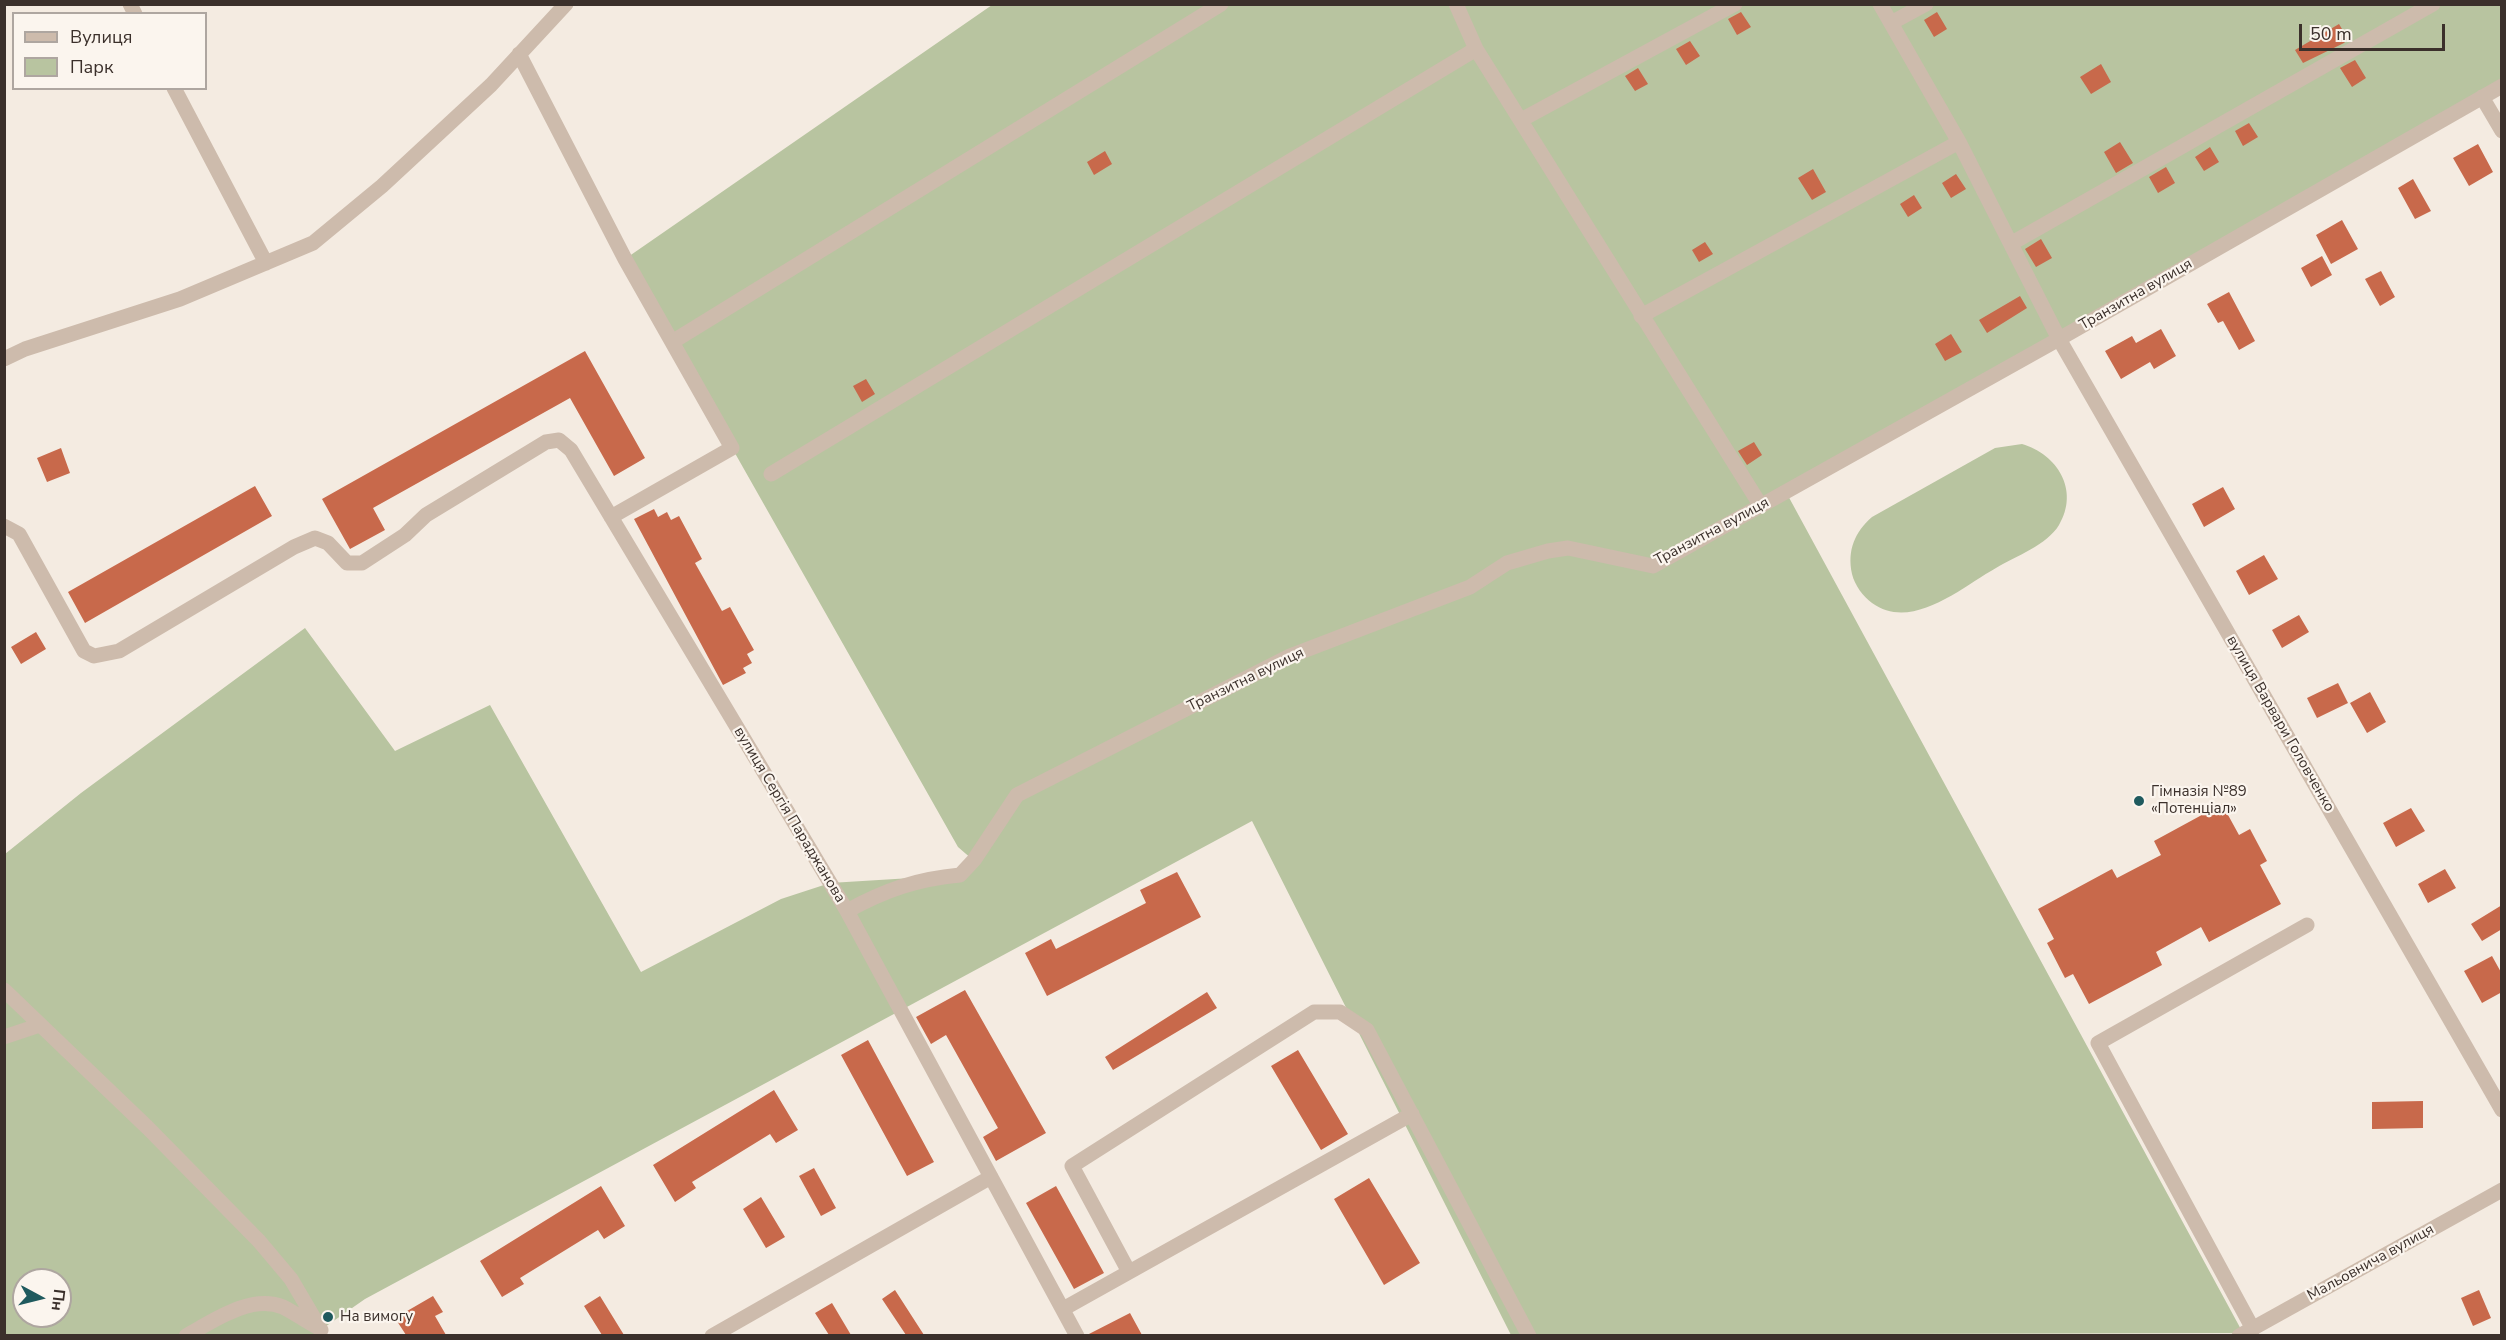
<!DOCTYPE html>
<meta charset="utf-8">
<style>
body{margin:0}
#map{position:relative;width:2506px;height:1340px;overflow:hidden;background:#f4ebe1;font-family:"Nunito Sans",sans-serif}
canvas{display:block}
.frame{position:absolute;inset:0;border:6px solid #3b302b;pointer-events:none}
.legend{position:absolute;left:12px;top:12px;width:195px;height:78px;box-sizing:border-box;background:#fbf5ee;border:2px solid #aea6a0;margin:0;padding:8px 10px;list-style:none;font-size:18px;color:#3b302b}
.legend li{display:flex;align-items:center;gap:12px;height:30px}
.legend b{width:30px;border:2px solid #aea6a0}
.north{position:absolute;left:12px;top:1268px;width:60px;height:60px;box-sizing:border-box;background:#fbf5ee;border:2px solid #aea6a0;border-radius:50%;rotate:97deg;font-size:16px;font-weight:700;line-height:24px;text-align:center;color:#3b302b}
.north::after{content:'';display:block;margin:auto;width:21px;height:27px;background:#1f5a5e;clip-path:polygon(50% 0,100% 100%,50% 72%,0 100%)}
.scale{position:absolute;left:2299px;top:24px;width:146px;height:27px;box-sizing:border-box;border:3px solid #3b302b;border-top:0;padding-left:8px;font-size:18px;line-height:21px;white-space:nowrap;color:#3b302b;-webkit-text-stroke:4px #fbf5ee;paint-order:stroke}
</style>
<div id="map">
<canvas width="2506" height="1340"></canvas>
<div class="frame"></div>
<ul class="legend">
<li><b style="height:8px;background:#cdbbac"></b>Вулиця</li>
<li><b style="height:16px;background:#b8c4a0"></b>Парк</li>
</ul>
<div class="north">Пн</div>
<div class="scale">50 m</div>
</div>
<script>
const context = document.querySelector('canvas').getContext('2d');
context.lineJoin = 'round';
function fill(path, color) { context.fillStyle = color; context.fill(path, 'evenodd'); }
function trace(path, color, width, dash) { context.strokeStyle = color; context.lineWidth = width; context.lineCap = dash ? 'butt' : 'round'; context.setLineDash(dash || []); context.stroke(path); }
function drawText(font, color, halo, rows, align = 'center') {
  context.font = font + ' "Nunito Sans",sans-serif'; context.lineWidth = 4.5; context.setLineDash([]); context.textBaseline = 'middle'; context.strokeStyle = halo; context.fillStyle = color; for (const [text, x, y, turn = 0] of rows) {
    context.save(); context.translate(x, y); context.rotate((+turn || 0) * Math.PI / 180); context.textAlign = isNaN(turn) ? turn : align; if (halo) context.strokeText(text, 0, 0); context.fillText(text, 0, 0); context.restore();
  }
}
const green = new Path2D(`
 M992 5H2501V86L1786 492 2243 1333 1511 1335 1252 821 365 1299 322 1329 325 1335 5 1336V854L81 793 305 628 395 751 490 705 641 972 781 899 830 883 960 875 973 860 958 847 625 259ZM24 1280H60V1316H24Z
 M2022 444C2057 454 2080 490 2059 525 2047 545 2016 556 1996 568 1962 587 1912 632 1872 603 1863 596 1855 586 1852 574 1847 550 1855 532 1872 517L1995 448Z`);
const building = new Path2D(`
 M1741 12 1751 27 1737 35 1728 19Z
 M1937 12 1947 29 1934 37 1924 20Z
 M2339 24 2348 39 2344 43 2303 63 2295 50Z
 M1690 41 1700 56 1686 65 1676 49Z
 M2355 60 2366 78 2352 87 2340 68Z
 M2101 64 2111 82 2091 94 2080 77Z
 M1638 68 1648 84 1635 91 1625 76Z
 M2249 123 2258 137 2243 146 2235 131Z
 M2120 142 2133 163 2116 173 2104 152Z
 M2478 144 2493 172 2469 186 2453 158Z
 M2210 147 2219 162 2204 171 2195 157Z
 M1105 151 1112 164 1094 175 1087 162Z
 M2166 167 2175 183 2158 193 2149 177Z
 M1813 169 1826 192 1812 200 1798 178Z
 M1956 174 1966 189 1951 198 1942 183Z
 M2413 179 2431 211 2415 219 2398 188Z
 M1914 195 1922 208 1908 217 1900 204Z
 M2342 220 2358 249 2331 264 2316 235Z
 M2041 239 2052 258 2036 267 2025 249Z
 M1705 242 1713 254 1699 262 1692 250Z
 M2322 256 2332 275 2311 287 2301 268Z
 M2381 271 2395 297 2380 306 2365 279Z
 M2229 292 2255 341 2239 350 2223 321 2218 323 2207 304Z
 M2020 296 2027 308 1987 333 1979 320Z
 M2161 329 2176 356 2154 369 2150 362 2121 379 2105 351 2132 336 2136 343Z
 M1951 334 1962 352 1945 361 1935 344Z
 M585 351 645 458 614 476 570 398 373 508 385 530 350 549 322 499Z
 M866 379 875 394 862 402 853 386Z
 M1754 442 1762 455 1747 465 1738 451Z
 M61 448 70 473 47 482 37 458Z
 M255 486 272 516 85 623 68 592Z
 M2223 487 2235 509 2204 527 2192 504Z
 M654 509 658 517 667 512 671 520 679 516 702 559 695 563 722 611 730 607 754 650 747 654 752 663 743 668 746 673 723 685 634 519Z
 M2264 555 2278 579 2249 595 2236 571Z
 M2299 615 2309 632 2282 648 2272 630Z
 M36 632 46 649 21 664 11 647Z
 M2338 683 2348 703 2317 718 2307 698Z
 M2370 692 2386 722 2367 733 2350 703Z
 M2222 804 2239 835 2250 829 2267 861 2260 865 2281 904 2209 942 2201 927 2156 952 2162 965 2089 1004 2073 974 2065 978 2047 943 2054 939 2038 909 2112 869 2117 878 2161 855 2154 841Z
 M2411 808 2425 831 2396 847 2383 823Z
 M2445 869 2456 888 2428 903 2418 884Z
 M1177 872 1201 917 1047 996 1025 953 1051 939 1056 949 1146 903 1140 890Z
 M2502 905V929L2482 941 2471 924Z
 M2492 956 2502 974V992L2482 1003 2464 971Z
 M965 990 1046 1133 996 1161 983 1137 998 1128 946 1035 931 1044 916 1017Z
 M1207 992 1217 1008 1113 1070 1105 1057Z
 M868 1040 934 1162 907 1176 841 1055Z
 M1298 1050 1348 1134 1321 1150 1271 1066Z
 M774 1090 798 1130 776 1143 770 1134 692 1182 696 1188 675 1202 653 1165Z
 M2423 1101V1128L2372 1129V1102Z
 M814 1168 836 1208 821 1216 799 1176Z
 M1369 1178 1420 1263 1384 1285 1334 1199Z
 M601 1186 625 1226 604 1239 598 1230 520 1278 524 1284 502 1297 480 1261Z
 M1056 1186 1104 1273 1074 1289 1026 1203Z
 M761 1197 785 1237 766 1248 743 1209Z
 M895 1290 924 1335H906L882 1299Z
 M2479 1290 2491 1318 2473 1326 2461 1298Z
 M433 1296 443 1312 435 1316 446 1335H406L395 1318Z
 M600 1296 624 1335H602L584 1306Z
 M832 1303 851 1335H829L815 1313Z
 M1130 1313 1142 1335H1087Z`);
const minor = new Path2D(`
 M130 4 135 14
 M1456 4 1476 49 1761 506
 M1880 4 1959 142 2059 339 2502 1110
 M1891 23 1926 4
 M519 54 625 259 732 448 611 517
 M174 88 266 263
 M2482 97 2502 131
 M1521 120 1735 4
 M2012 243 2433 4
 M1641 316 1959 142
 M672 342 1221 4
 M4 359 25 349 180 299 313 243 382 186 491 85 566 4
 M771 474 1476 49
 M4 526 19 534 84 651 94 656 119 651 294 547 315 538 328 543 347 563H362L405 535 426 515 546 442 559 440 571 450 847 911 1077 1336
 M847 911C885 890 917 879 960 875L974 860 1017 795 1290 656 1470 587 1507 563 1548 551 1568 548 1653 566 2059 339 2502 86
 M4 990 148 1128 259 1241 291 1279 321 1330
 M4 1037 40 1025
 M1129 1272 1072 1166 1314 1012H1340L1367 1030 1529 1336
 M1063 1309 1412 1114
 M2253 1329 2098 1043 2307 925
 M186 1336C213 1321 251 1294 283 1307 295 1313 307 1322 319 1328
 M712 1336 991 1177
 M2239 1336 2502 1190`);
const markers = [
 [2139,801,6,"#1f5a5e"],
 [328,1317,6,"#1f5a5e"]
];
const streetNames = [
 ["Транзитна вулиця",2136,295,-30],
 ["Транзитна вулиця",1712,532,-28],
 ["Транзитна вулиця",1246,680,-26],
 ["вулиця Варвари Головченко",2280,724,60],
 ["вулиця Сергія Параджанова",789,815,59],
 ["Мальовнича вулиця",2371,1263,-29]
];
const poiNames = [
 ["Гімназія №89",2151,792],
 ["«Потенціал»",2151,809],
 ["На вимогу",340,1317]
];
fill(green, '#b8c4a0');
fill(building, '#c8694b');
trace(minor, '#cdbbac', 15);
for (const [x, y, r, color] of markers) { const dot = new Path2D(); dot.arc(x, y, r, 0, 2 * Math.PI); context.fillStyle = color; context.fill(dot); trace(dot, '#fbf5ee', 2); }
drawText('15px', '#3b302b', '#fbf5ee', streetNames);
drawText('15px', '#3b302b', '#fbf5ee', poiNames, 'left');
</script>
